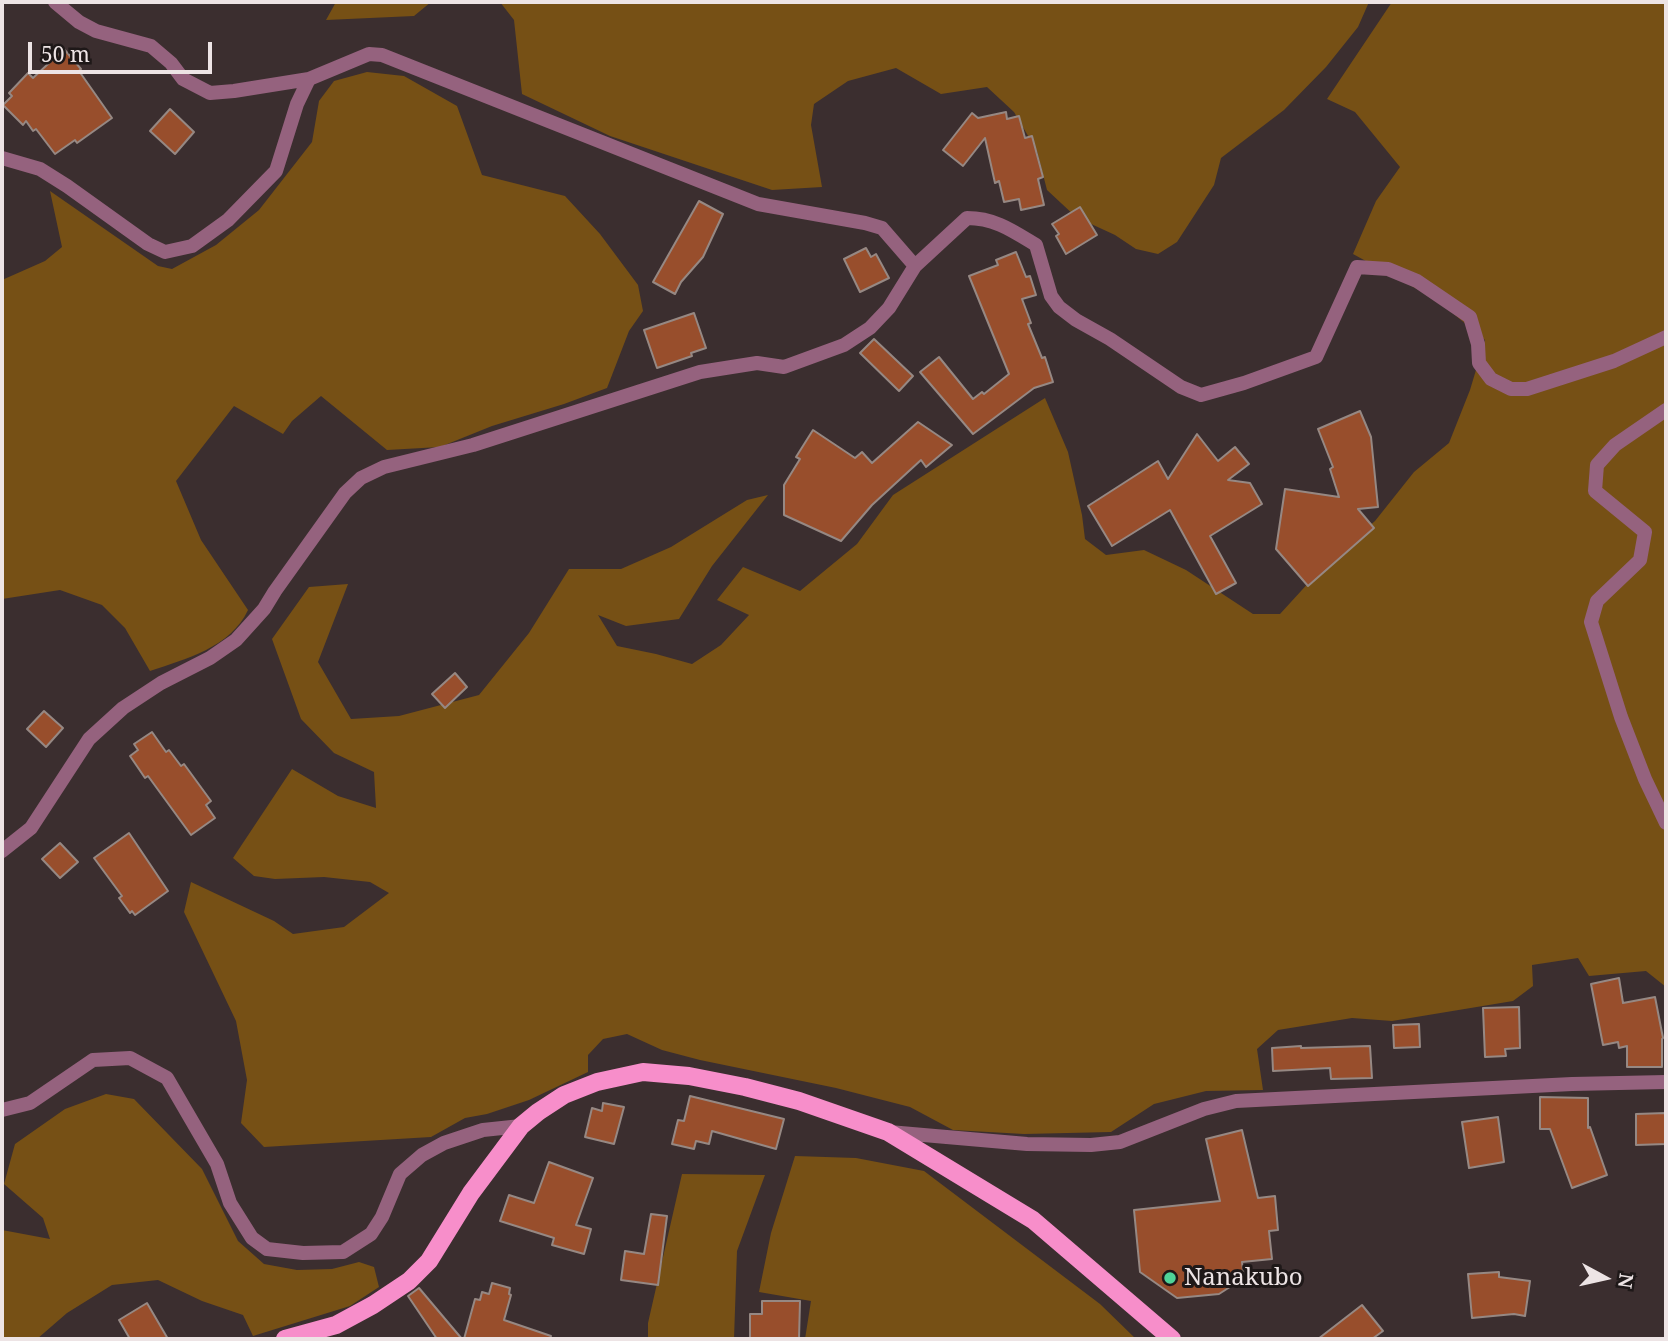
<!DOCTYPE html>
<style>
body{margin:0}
#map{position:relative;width:1668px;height:1341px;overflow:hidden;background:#3b2e2f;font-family:"Noto Serif",serif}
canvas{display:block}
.frame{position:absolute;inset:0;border:4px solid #ede4e5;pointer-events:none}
.north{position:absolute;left:1570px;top:1243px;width:70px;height:70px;-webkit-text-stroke:5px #1e1818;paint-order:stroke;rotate:98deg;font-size:19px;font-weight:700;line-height:28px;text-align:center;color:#ede4e5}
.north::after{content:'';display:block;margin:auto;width:24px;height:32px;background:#ede4e5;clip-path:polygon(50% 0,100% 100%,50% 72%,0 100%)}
.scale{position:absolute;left:28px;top:42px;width:184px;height:32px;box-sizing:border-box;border:4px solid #ede4e5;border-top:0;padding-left:9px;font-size:21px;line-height:24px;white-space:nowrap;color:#ede4e5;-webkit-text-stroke:5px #1e1818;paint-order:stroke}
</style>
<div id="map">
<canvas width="1668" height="1341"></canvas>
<div class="frame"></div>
<div class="north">N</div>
<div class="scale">50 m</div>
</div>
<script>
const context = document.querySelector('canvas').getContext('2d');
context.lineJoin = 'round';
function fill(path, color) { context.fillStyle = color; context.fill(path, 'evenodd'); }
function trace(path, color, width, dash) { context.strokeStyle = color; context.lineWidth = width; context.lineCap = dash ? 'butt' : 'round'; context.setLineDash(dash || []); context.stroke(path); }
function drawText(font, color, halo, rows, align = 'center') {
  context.font = font + ' "Noto Serif",serif'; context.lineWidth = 6; context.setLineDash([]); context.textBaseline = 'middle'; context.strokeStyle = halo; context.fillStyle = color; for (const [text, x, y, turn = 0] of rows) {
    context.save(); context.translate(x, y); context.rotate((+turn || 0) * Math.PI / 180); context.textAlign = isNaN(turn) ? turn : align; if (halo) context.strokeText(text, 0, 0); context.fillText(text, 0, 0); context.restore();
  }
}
const forest = new Path2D(`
 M336 2H431L414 16 326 20Z
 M500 2H1369L1358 27 1326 67 1284 110 1221 158 1214 185 1177 242 1158 254 1136 249 1115 235 1076 217 1047 190 1037 151 1014 112 987 87 941 94 896 68 848 81 814 104 811 125 822 187 772 190 610 136 522 94 514 20Z
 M1392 2H1666V987L1646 971 1589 976 1578 958 1532 965 1533 986 1513 1001 1392 1021 1352 1018 1278 1030 1257 1049 1263 1090 1206 1091 1154 1104 1111 1132 1024 1134 953 1130 910 1107 836 1088 700 1060 662 1050 627 1034 603 1039 588 1055V1072L529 1100 487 1114 465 1118 431 1137 264 1147 241 1123 247 1080 236 1021 184 912 191 882 274 921 293 934 344 927 389 893 370 882 324 877 275 879 254 876 233 858 292 769 338 796 376 808 374 772 334 753 301 719 272 639 309 587 348 584 318 662 351 719 399 716 479 695 529 633 569 569H621L671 547 747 500 768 495 712 566 679 619 626 626 598 615 617 646 656 654 692 664 721 645 749 615 717 600 743 567 800 591 857 544 893 495 1045 398 1068 452 1082 515 1085 539 1106 555 1144 550 1186 570 1253 614H1280L1323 567 1375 521 1414 472 1449 443 1470 390 1485 340 1437 300 1353 254 1376 201 1400 167 1355 112 1327 99Z
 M367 72 404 76 457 106 482 175 565 196 600 234 638 285 643 311 629 331 607 388 564 404 492 426 440 447 387 450 321 396 292 421 283 434 234 406 176 481 201 540 248 610C231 647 186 659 150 671L125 628 102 605 60 590 2 599V280L45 261 62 247 50 191 158 266 172 269 216 245 259 210 312 142 319 101 334 81Z
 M106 1094 134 1099 202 1169 238 1241 264 1264 297 1270 332 1269 359 1262 374 1267 379 1287 350 1306 253 1336 243 1315 202 1301 158 1280 112 1285 67 1313 37 1339H2V1230L50 1239 43 1218 4 1184 15 1144 65 1109Z
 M795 1156 856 1158 924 1171 1100 1304 1136 1339H805L811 1301 759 1292 771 1233Z
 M682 1174 765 1175 737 1251 734 1339H648V1323Z`);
const building = new Path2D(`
 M64 49 81 69 79 71 112 118 77 143 75 140 55 154 36 129 33 131 26 121 23 125 3 105 12 96 9 93 28 73 33 78Z
 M170 109 194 132 175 154 150 131Z
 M1006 112 1007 119 1019 116 1025 138 1032 136 1043 177 1038 179 1044 205 1021 210 1019 199 1004 202 999 181 995 183 985 138 963 166 943 150 972 113 978 118Z
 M699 201 723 214 703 257 681 282 675 294 653 282Z
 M1080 207 1097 235 1066 254 1056 236 1059 234 1052 224Z
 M866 248 871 257 876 254 889 278 860 292 844 259Z
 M1016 252 1026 277 1030 276 1036 295 1022 299 1031 323 1028 324 1042 358 1045 357 1053 382 1034 388 973 434 920 372 939 357 973 399 982 392 984 394 1009 374 969 276 998 265 996 260Z
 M694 313 706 348 691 353 692 356 657 368 644 330Z
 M874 339 913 376 899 391 860 353Z
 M1360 411 1371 437 1378 507 1358 509 1374 528 1308 586 1276 549 1285 489 1339 497 1330 469 1333 467 1318 429Z
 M918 422 952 445 926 467 921 460 872 505 841 541 784 515V485L800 459 796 457 813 430 855 458 862 452 872 463Z
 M1197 434 1218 461 1235 447 1249 464 1228 480 1250 483 1262 504 1210 536 1236 583 1216 594 1170 510 1112 546 1088 506 1158 461 1168 479Z
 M455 673 467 687 445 708 432 694Z
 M44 711 63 728 46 747 27 729Z
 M152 732 166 752 169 750 181 766 184 764 211 801 206 805 215 818 191 835 148 776 145 778 130 756 138 750 134 744Z
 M129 833 168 891 135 915 132 911 130 913 119 898 122 896 94 858Z
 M60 843 78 862 60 878 42 859Z
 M1619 978 1623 1003 1655 997 1663 1038 1662 1039V1067H1627V1046L1619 1048 1618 1042 1603 1045 1591 984Z
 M1519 1007 1520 1048 1505 1049 1506 1056 1485 1057 1483 1008Z
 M1419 1024 1420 1047 1394 1048 1393 1025Z
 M1301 1046V1048L1370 1046 1372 1078 1331 1079 1330 1068 1273 1071 1272 1048Z
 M690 1096 784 1119 776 1149 712 1131 709 1144 696 1141 694 1149 672 1144 678 1120 684 1121Z
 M1540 1097 1588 1098V1128L1590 1127 1607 1175 1572 1188 1550 1129H1540Z
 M603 1103 624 1107 614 1144 585 1137 592 1108 602 1111Z
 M1666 1113V1144L1636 1145V1114Z
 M1498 1117 1504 1162 1469 1168 1462 1122Z
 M1242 1130 1258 1198 1275 1196 1278 1230 1269 1231 1272 1259 1242 1262 1244 1278 1219 1294 1177 1298 1140 1272 1134 1210 1220 1201 1206 1139Z
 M549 1162 593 1178 576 1225 591 1229 584 1254 552 1245 554 1238 500 1221 509 1195 534 1203Z
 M651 1214 667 1216 658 1285 621 1280 625 1251 644 1254Z
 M1499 1272V1277L1530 1281 1525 1316 1514 1314 1472 1318 1468 1274Z
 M492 1283 510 1288 509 1294 511 1295 504 1320 551 1336 550 1339H464L475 1299 480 1300 482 1292 489 1294Z
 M419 1288 462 1339H437L408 1296Z
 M762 1301H800L799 1339H750V1314H762Z
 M147 1303 168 1339H130L119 1320Z
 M1362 1305 1383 1331 1372 1339H1318Z`);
const minor = new Path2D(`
 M55 2 79 22 96 31 151 46 171 63 183 79 210 93 234 91 309 79
 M2 158 40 169 67 186 148 244 165 252 192 246 228 220 276 171 297 104 309 79 369 54 382 55 758 204 865 223 882 228 915 266 889 308 870 328 844 345 784 367 757 363 700 372 473 445 384 467 361 478 345 493 275 591 264 609 236 640 210 658 161 683 123 708 89 739 31 828 2 851
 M915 266 967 218C995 218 1013 231 1036 245L1051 296 1059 307 1076 320 1110 339 1181 387 1201 395 1244 383 1316 357 1357 267 1388 269 1417 281 1470 317 1478 344 1479 363 1491 379 1511 389H1527L1614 361 1666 337
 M1666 410 1615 445 1597 465 1595 491 1645 532 1640 560 1597 601 1591 622 1621 717 1645 779 1666 823
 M2 1110 30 1103 93 1060 130 1058 167 1078 217 1164 230 1203 252 1238 267 1249 303 1253 343 1252 371 1234 382 1217 400 1174 422 1155 444 1143 483 1130 521 1126
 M889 1132 1027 1144 1091 1145 1120 1142 1204 1109 1236 1101 1572 1084 1666 1082`);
const primary = new Path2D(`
 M285 1339 336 1325 373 1305 409 1281 429 1261 471 1193 521 1126 538 1112 564 1095 597 1082 643 1072 689 1076 745 1087 799 1101 888 1132 1033 1220 1172 1339`);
const markers = [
 [1170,1278,7,"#4fd398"]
];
const poiNames = [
 ["Nanakubo",1184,1278]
];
fill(forest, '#765015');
fill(building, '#984e2c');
trace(building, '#968883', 2);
trace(minor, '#95627e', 14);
trace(primary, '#f78eca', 18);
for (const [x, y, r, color] of markers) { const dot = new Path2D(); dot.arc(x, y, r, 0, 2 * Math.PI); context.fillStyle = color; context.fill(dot); trace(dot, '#1e1818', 2.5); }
drawText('24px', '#ede4e5', '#1e1818', poiNames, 'left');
</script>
